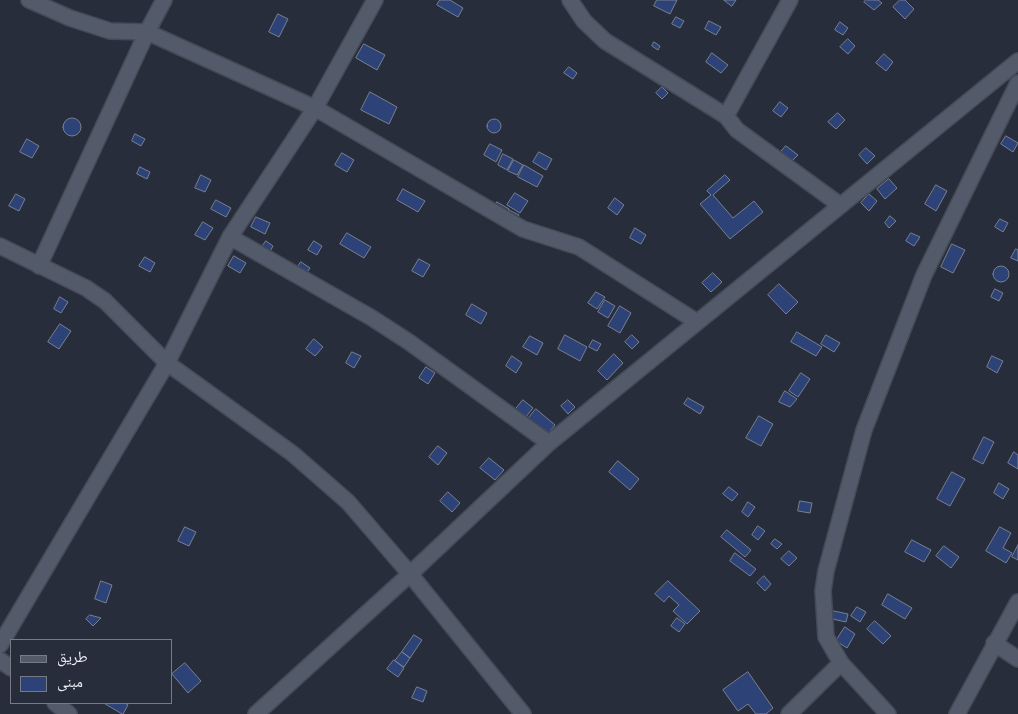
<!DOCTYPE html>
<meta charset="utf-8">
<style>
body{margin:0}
#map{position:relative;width:1018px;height:714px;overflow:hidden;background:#272d3a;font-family:"Fira Sans","Noto Naskh Arabic",sans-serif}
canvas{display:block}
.legend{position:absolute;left:10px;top:639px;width:162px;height:65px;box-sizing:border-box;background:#272d3a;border:1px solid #767b86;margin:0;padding:6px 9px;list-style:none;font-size:15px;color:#ecf0f9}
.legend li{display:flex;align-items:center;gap:10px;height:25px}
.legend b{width:25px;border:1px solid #767b86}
</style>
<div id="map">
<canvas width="1018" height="714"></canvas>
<ul class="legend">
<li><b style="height:6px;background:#535a69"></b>طريق</li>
<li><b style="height:14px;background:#2d4377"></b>مبنى</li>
</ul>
</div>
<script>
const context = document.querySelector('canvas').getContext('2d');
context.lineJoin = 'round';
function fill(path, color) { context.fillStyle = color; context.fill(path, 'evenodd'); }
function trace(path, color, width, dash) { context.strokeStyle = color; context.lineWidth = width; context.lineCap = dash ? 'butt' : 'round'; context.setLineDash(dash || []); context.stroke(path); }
const building = new Path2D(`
 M440 0H450L463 8 458 17 437 5Z
 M657 0H677L670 14 654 6Z
 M724 0H736L732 6Z
 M866 0H878L882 3 874 10 864 2Z
 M900 0H905L914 9 905 19 893 7Z
 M278 14 288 19 279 37 269 32Z
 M676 17 684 21 680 28 672 24Z
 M709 21 721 27 716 35 705 29Z
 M840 22 848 28 843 35 835 30Z
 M848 39 855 46 848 54 840 47Z
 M654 42 660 46 658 50 652 46Z
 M364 44 385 55 377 70 356 58Z
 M712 53 728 65 721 73 706 62Z
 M884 54 893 62 886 71 876 63Z
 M569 67 577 73 573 79 564 73Z
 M662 87 668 93 662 99 656 93Z
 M370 92 397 107 389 124 361 110Z
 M780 102 788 108 781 117 773 111Z
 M838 113 845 120 836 129 828 122Z
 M63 127a9 9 0 1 1 18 0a9 9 0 1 1-18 0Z
 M487 126a7 7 0 1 1 14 0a7 7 0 1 1-14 0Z
 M135 134 145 139 141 146 132 141Z
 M1006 136 1018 143 1013 152 1001 144Z
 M27 139 39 146 32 158 20 152Z
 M490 144 502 150 496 162 484 155Z
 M786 146 798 155 790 163 779 154Z
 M866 148 875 156 867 164 859 155Z
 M539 152 552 159 546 170 533 162Z
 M342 153 354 160 347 172 335 165Z
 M503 154 513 159 507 170 498 165Z
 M514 160 523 165 517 175 508 171Z
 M524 165 543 176 537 187 518 177Z
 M140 167 150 172 147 179 137 174Z
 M201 175 211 180 205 192 195 188Z
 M725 175 730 180 713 195 733 218 754 201 763 212 730 239 700 204 711 195 707 191Z
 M889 179 897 188 885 199 877 189Z
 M936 185 947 191 936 211 925 204Z
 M403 189 425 201 418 212 397 200Z
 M515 193 528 201 520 213 507 205Z
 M16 194 25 199 19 211 9 206Z
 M869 194 877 201 869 211 861 203Z
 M615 198 624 205 617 215 608 208Z
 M216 200 231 208 226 217 211 209Z
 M497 202 509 209 504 216 493 210Z
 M509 210 519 215 515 222 505 217Z
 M890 216 896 221 889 228 885 223Z
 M256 217 270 223 265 234 251 227Z
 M1000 219 1008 223 1003 232 995 227Z
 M203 222 213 228 205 240 195 235Z
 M635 228 646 235 641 244 630 238Z
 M347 233 371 247 364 258 340 244Z
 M911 233 920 237 914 246 906 241Z
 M266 241 273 246 268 255 260 250Z
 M314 241 322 246 317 255 308 250Z
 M952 244 965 250 953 273 941 267Z
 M1016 249 1018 250V261L1011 258Z
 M234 256 246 263 240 273 228 266Z
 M145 257 155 263 150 272 139 266Z
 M419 259 430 265 423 277 412 271Z
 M301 262 310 268 304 277 295 271Z
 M993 274a8 8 0 1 1 16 0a8 8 0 1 1-16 0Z
 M713 273 722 282 711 292 702 283Z
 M779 284 798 302 786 314 768 295Z
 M995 289 1003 293 999 301 991 297Z
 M596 292 605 297 597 309 588 303Z
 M60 297 68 302 61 313 54 309Z
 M605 300 615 306 608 318 598 312Z
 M472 304 487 313 481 324 466 315Z
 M620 306 631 313 620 333 608 326Z
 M60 324 71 331 59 349 48 342Z
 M797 332 822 347 816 356 791 342Z
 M565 335 587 347 580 361 558 349Z
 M632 335 639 342 632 349 625 342Z
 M826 335 840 343 834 352 821 344Z
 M530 336 543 343 537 355 523 347Z
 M314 339 323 347 315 356 306 349Z
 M593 340 601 344 597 351 589 347Z
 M352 352 361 356 354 368 346 363Z
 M614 354 623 363 607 380 598 371Z
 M512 356 522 363 516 373 506 366Z
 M992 356 1003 361 997 373 987 367Z
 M426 367 435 373 428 384 419 378Z
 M801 373 810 379 798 397 789 391Z
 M785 391 797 399 790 407 779 402Z
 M688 398 704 407 700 414 684 404Z
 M523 400 533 408 525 418 515 410Z
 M568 400 575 407 568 414 561 406Z
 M536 409 555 425 546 436 527 420Z
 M759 416 773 424 761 446 746 438Z
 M984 437 994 442 983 464 973 459Z
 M438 446 447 453 438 465 429 457Z
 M1014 452 1018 455V469L1008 463Z
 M489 458 504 470 495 480 480 468Z
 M618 461 639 479 630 490 609 472Z
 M952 472 965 479 950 506 937 499Z
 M999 483 1009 489 1003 499 994 493Z
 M729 487 738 494 732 501 723 494Z
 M448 492 460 503 452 512 440 501Z
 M800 501 812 503 810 513 798 511Z
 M748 502 755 507 748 517 742 512Z
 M758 526 765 531 758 540 752 535Z
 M185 527 196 532 189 546 178 541Z
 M1000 527 1011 533 1003 548 1012 553 1006 563 986 551Z
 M727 530 751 550 745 557 721 537Z
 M775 539 782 544 777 549 771 544Z
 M912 540 931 550 924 562 905 552Z
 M1018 545V560L1012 557Z
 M944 546 959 557 951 568 936 556Z
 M789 551 797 558 789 566 781 559Z
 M735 553 756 569 750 576 730 561Z
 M764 576 771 584 765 591 757 583Z
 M101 581 112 585 106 603 95 599Z
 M668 581 700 611 687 624 673 611 679 605 669 596 664 602 655 594Z
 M888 594 912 608 905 619 882 605Z
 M857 607 866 612 860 622 851 616Z
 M829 610 848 614 846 622 828 618Z
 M90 615 101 618 93 626 86 619Z
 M677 618 685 624 679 632 671 626Z
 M875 621 891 636 883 644 867 629Z
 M845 627 855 634 847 648 836 641Z
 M414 635 422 640 410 658 402 652Z
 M402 652 410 658 404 667 395 661Z
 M394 660 404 668 398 677 387 669Z
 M185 663 201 681 188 693 172 674Z
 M748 672 773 708 766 714H756L748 704 738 711 723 690Z
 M417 687 427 691 423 702 412 698Z
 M104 703H125L128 705 123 714Z`);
const street = new Path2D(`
 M29 0 70 18 110 31 147 32 315 108 523 229 579 247 697 322
 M570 0 584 21 605 41 726 116 737 130 840 205
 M726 116 790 0
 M230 237 372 318 409 342 549 443
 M0 246 86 288 105 301 167 363 293 454 348 502 410 574 523 714
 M39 266 147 32 164 0
 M994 643 1018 659
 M0 645 167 363 230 237 315 108 375 0
 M0 660 11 668
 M55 703 69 714
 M256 714 410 574 549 443 1018 61
 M789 714 841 663
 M888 714 841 663 826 637 823 591 826 571 864 430 924 275 1018 83
 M957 714 1018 602`);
fill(building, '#2d4377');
trace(building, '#788090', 1);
trace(street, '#454a55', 18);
trace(street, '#535a69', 15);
</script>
